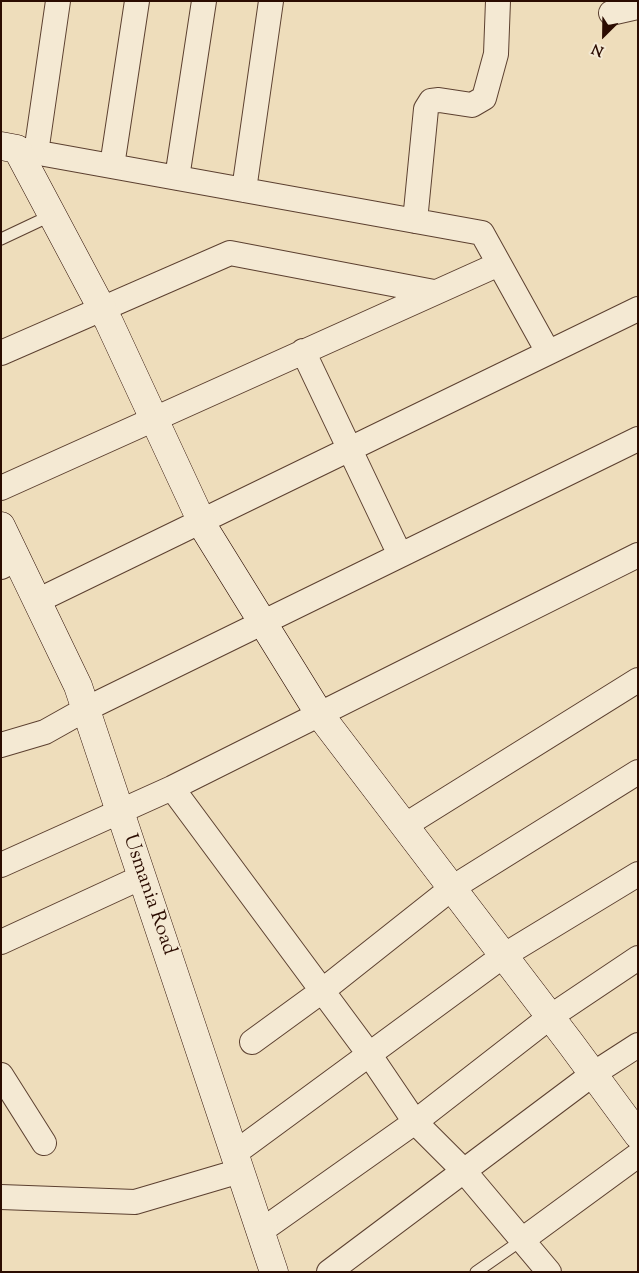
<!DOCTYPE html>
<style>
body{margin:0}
#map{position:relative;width:639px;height:1273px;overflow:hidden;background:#edb;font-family:"Sorts Mill Goudy",serif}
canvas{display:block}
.frame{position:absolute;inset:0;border:2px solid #2b0c01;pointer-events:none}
.north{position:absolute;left:579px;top:10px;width:50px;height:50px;-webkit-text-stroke:4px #f4e9d3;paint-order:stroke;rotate:203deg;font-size:14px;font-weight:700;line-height:20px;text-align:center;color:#2b0c01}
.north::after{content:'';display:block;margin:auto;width:18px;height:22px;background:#2b0c01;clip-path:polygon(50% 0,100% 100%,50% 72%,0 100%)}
</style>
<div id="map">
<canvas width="639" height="1273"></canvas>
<div class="frame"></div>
<div class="north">N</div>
</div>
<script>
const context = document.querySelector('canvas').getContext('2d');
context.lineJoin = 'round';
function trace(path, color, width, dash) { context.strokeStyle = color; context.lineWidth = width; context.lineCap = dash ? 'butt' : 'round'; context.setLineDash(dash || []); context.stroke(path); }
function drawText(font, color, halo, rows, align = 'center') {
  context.font = font + ' "Sorts Mill Goudy",serif'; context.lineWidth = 4; context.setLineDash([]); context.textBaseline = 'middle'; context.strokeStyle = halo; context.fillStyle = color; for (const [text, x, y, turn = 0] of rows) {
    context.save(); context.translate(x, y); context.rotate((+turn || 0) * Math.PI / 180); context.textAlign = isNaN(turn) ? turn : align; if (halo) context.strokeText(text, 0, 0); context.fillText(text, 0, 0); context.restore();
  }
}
const lane = new Path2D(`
 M1 239 52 215
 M476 1272 522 1240`);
const street = new Path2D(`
 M611 13 638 7
 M17 149 482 233 548 352
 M36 153 58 1
 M112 166 137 1
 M177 178 204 1
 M244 190 271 1
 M415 221 426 109 431 101 439 100 472 105 484 98 496 54 498 1
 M303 351 400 555
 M1 353 230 253 434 292
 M1 488 499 264
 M1 567 17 559
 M37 601 638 309
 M1 745 45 732 86 709 638 439
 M172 788 369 1054 415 1122 464 1171 549 1272
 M404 826 638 680
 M1 865 172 788 638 555
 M1 942 142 877
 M252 1042 322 991 452 888 638 772
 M1 1075 44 1143
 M235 1153 503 956 638 874
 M1 1197 135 1202 240 1171
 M261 1231 415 1122 550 1017 638 958
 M522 1240 638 1155
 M329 1272 593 1074 638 1045`);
const secondary = new Path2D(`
 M1 146 17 149 109 322 206 531 320 715 571 1044 638 1135
 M1 526 78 686 274 1272`);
const streetNames = [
 ["Usmania Road",148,895,71]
];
trace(lane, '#5c4030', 13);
trace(street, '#5c4030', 26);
trace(secondary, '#2b0c01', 29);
trace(lane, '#f4e9d3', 11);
trace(street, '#f4e9d3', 24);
trace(secondary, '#f4e9d3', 28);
drawText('20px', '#2b0c01', '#f4e9d3', streetNames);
</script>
